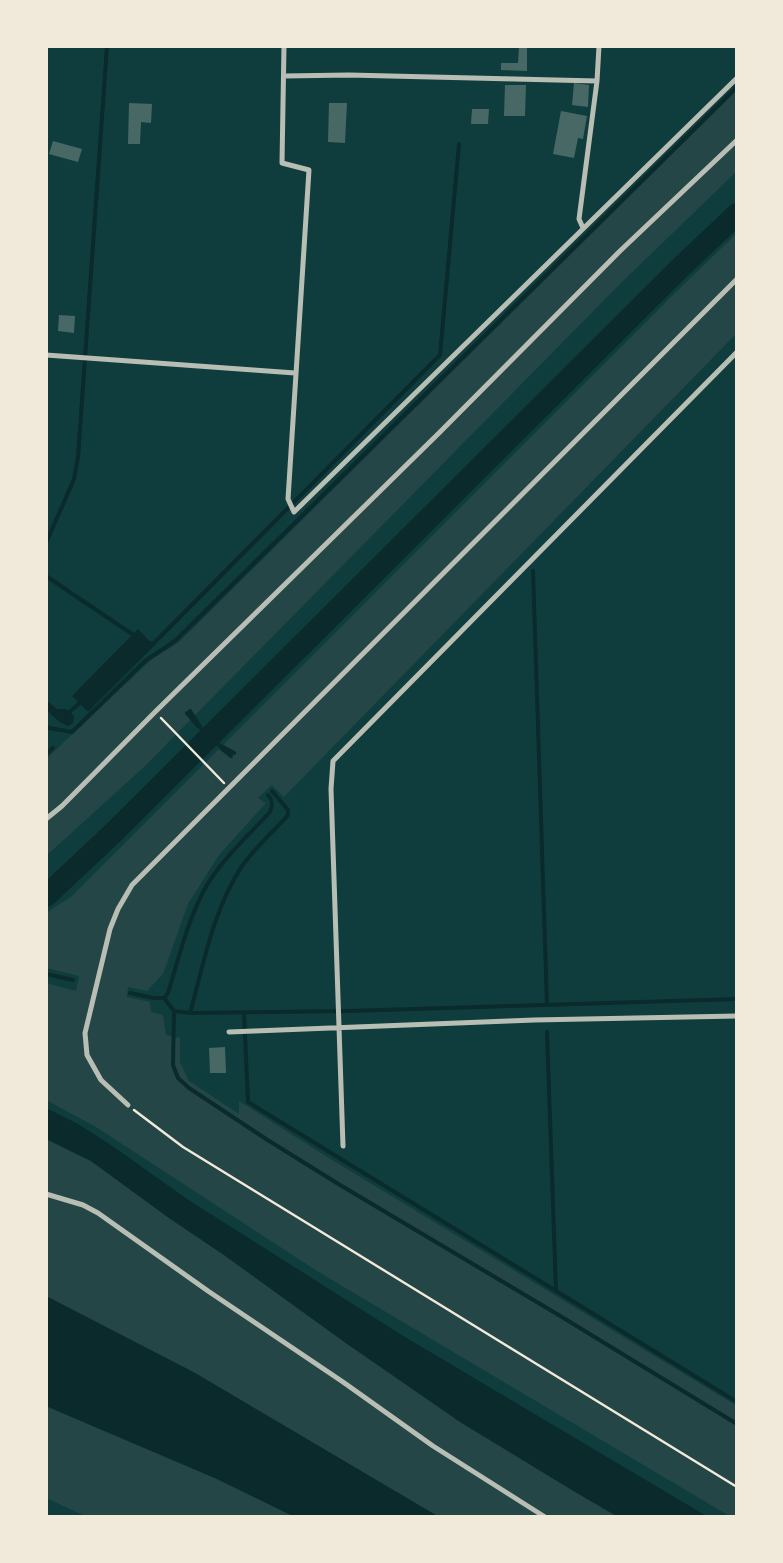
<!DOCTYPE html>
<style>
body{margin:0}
#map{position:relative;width:783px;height:1563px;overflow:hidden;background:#0f3d3e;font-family:"DejaVu Sans",sans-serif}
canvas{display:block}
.frame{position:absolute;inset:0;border:48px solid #f1e9da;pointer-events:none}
</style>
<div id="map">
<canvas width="783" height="1563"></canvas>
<div class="frame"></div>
</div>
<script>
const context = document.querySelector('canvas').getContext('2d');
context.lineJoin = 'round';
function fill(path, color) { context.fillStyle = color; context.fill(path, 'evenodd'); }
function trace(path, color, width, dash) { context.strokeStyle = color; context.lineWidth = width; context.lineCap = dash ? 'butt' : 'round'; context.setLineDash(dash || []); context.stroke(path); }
const green = new Path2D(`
 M737 90V171L622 282 144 767 46 856V759L151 660 179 642Z
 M737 233V333L284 797 272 785 258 798 266 803 219 855 188 904 163 974 147 991 128 987 127 997 150 1002 151 1012 163 1015 166 1035 180 1038V1062L189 1081 239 1114V1101L329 1158 737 1406V1517H731L317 1271 96 1127 46 1100V983L76 991 79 976 46 968V913L72 896 677 291Z
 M46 1139 91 1161 169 1218 224 1255 350 1346 672 1517H439L195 1373 46 1296Z
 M46 1406 217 1479 295 1517H87L46 1498Z`);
const water = new Path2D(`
 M138 629 154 646 88 712 72 696Z
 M46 700 57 709H66L74 716 73 723 68 726 61 723 46 710Z
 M46 1108 78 1124 111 1145 187 1199 400 1334 708 1517H618L575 1492 460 1422 350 1346 224 1255 169 1218 91 1161 46 1139Z
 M46 1296 195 1373 439 1517H295L217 1479 46 1406Z`);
const stream = new Path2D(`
 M46 543 74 479 78 457 107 46
 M533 571 547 1005
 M46 576 135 636
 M149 643 153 644 440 355 459 144
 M190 711 208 739 234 753
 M187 713 198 726
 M66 715 83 700
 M46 726 49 728 72 732 145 661 175 641 737 87
 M221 748 231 756
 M46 754 53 748
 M272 791 288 810V815C275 830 253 850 242 866 213 910 204 963 190 1013L349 1011 737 999
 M46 974 73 980
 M130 993 153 998H164
 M164 998 174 1011 173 1065 178 1078 189 1088 266 1139 340 1185 557 1314 737 1424
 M164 998 168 993C179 957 188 918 207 885 224 857 249 835 270 812 273 805 273 800 268 795
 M174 1011 190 1013
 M244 1013 248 1102 737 1402
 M547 1032 556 1291`);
const river = new Path2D(`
 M46 896 111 835 682 266 737 214`);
const building = new Path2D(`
 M519 46H527V71L501 70V63H518Z
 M574 83 589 85 588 107 572 105Z
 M505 85H526L525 116H504Z
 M129 103 152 104 151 123 141 122 140 144H128Z
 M329 103H347L345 143 328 142Z
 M472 109H489L488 124H471Z
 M561 111 587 116 583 139 578 138 574 158 553 154Z
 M53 141 82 149 78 162 49 154Z
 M59 315 75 316 74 333 58 331Z
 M225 1047 226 1073H210L209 1048Z`);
const path = new Path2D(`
 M161 718 224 783
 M134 1110 183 1147 737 1487`);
const minor = new Path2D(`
 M284 46 282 163 309 170 288 499 294 512 737 78
 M284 76 349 75 597 81
 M583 228 579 219 597 81 599 46
 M46 355 295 373
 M46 819 62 806 155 712 439 433 620 251 737 140
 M229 1032 534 1020 737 1016
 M128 1105 101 1080 87 1055 85 1033 110 929 118 909 132 885 737 279
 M343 1146 331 789 333 761 737 352
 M46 1194 83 1205 98 1213 208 1291 343 1382 433 1446 545 1517`);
fill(green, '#244646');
fill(water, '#0a2a2b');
trace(stream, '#0a2a2b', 4);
trace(river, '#0a2a2b', 22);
fill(building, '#486865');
trace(path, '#f1e9da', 2.5);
trace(minor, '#b8beb3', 5);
</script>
